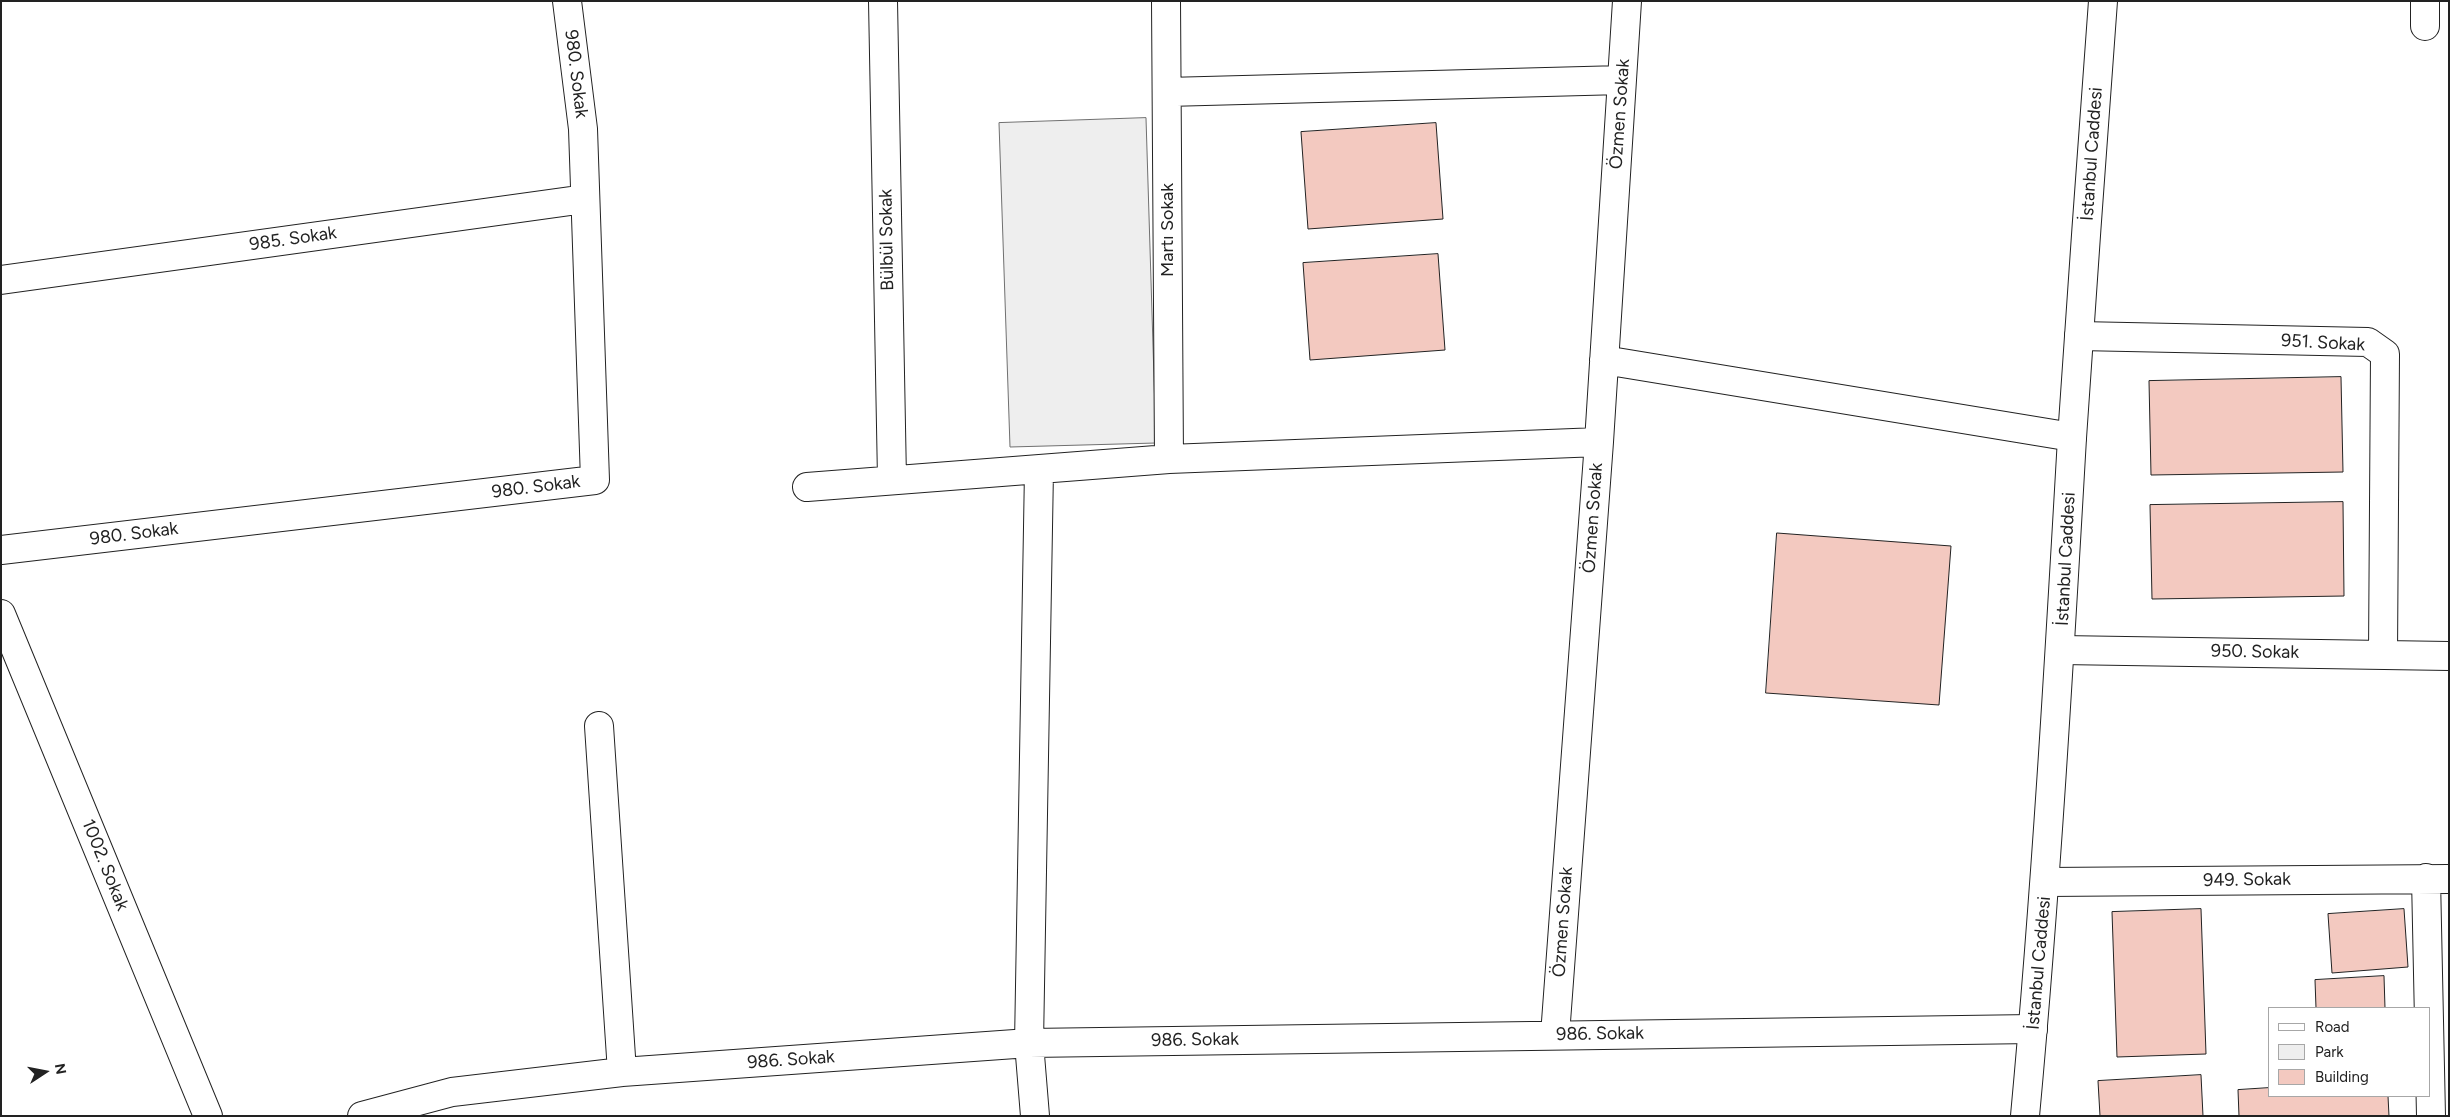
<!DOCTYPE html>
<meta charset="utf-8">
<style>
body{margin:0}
#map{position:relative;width:2450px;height:1117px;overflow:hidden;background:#fff;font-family:Figtree,sans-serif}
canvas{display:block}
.frame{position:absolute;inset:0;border:2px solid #222;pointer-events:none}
.legend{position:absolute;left:2268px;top:1007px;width:162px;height:90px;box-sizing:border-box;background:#fff;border:1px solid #a7a7a7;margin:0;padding:6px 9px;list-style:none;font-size:15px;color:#222}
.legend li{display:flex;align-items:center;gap:10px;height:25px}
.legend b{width:25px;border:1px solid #a7a7a7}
.north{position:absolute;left:20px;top:1047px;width:50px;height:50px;-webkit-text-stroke:4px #fff;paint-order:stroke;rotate:79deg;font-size:14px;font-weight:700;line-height:20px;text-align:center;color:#222}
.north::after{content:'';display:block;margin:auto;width:18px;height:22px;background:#222;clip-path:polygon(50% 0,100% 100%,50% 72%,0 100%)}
</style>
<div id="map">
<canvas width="2450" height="1117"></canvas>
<div class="frame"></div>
<ul class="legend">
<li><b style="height:6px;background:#fff"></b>Road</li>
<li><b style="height:14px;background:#eee"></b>Park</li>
<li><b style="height:14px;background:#f3c9c0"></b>Building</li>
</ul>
<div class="north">N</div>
</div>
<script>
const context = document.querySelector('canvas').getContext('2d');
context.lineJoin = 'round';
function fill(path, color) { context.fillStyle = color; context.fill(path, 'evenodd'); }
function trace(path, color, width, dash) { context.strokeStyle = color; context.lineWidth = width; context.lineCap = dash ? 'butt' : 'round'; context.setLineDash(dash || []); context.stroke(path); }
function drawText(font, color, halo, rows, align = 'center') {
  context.font = font + ' Figtree,sans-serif'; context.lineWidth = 4; context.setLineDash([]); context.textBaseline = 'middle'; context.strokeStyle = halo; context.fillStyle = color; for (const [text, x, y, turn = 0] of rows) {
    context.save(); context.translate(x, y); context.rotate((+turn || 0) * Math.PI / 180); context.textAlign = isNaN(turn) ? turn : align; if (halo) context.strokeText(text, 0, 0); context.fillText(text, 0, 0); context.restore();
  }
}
const green = new Path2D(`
 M1146 118 1156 443 1010 447 999 123Z`);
const building = new Path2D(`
 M1436 123 1443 219 1308 229 1301 132Z
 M1438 254 1445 350 1310 360 1303 263Z
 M2341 377 2343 472 2151 475 2149 381Z
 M2343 502 2344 596 2152 599 2150 505Z
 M1777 533 1951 546 1939 705 1766 693Z
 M2201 909 2206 1054 2117 1057 2112 912Z
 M2404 909 2408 967 2332 973 2328 914Z
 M2384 976 2385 1008H2316L2315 980Z
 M2201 1075 2203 1116H2100L2098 1081Z
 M2269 1088V1096H2388L2389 1116H2239L2238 1090Z`);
const minor = new Path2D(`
 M883 1 892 479
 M1166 1 1169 459
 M2425 26V1
 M1167 92 1622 80
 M1 280 585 199
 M2079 336 2368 342 2385 354 2383 654
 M1604 360 2072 437
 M807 487 1169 459 1599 442
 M1 550 595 480 583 129 567 1
 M2061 650 2449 656
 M599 726 622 1072
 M2426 878 2431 1116
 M2046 882 2449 879
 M1555 1035 1599 442 1627 1
 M362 1116 452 1092 622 1072 1029 1043 2033 1029
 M1035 1116 1029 1043 1039 470`);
const tertiary = new Path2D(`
 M1 614 208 1116`);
const secondary = new Path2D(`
 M2025 1116C2046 890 2059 664 2072 438 2081 292 2093 147 2103 1`);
const streetNames = [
 ["980. Sokak",576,74,83],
 ["Özmen Sokak",1620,114,-86],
 ["İstanbul Caddesi",2092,154,-86],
 ["Martı Sokak",1168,230,-90],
 ["985. Sokak",293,239,-8],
 ["Bülbül Sokak",887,240,-91],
 ["951. Sokak",2323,343,3],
 ["980. Sokak",536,487,-7],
 ["Özmen Sokak",1593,518,-86],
 ["980. Sokak",134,534,-7],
 ["İstanbul Caddesi",2066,559,-87],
 ["950. Sokak",2255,652,1],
 ["1002. Sokak",105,865,68],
 ["949. Sokak",2247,880,-1],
 ["Özmen Sokak",1563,922,-86],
 ["İstanbul Caddesi",2039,963,-85],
 ["986. Sokak",1600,1034,-1],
 ["986. Sokak",1195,1040,-1],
 ["986. Sokak",791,1060,-4]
];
fill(green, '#eee');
trace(green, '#6f6f6f', 1);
fill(building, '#f3c9c0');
trace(building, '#222', 1);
trace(minor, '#222', 30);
trace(tertiary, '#222', 30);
trace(secondary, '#222', 30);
trace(minor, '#fff', 28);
trace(tertiary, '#fff', 28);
trace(secondary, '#fff', 28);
drawText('18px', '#222', '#fff', streetNames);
</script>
